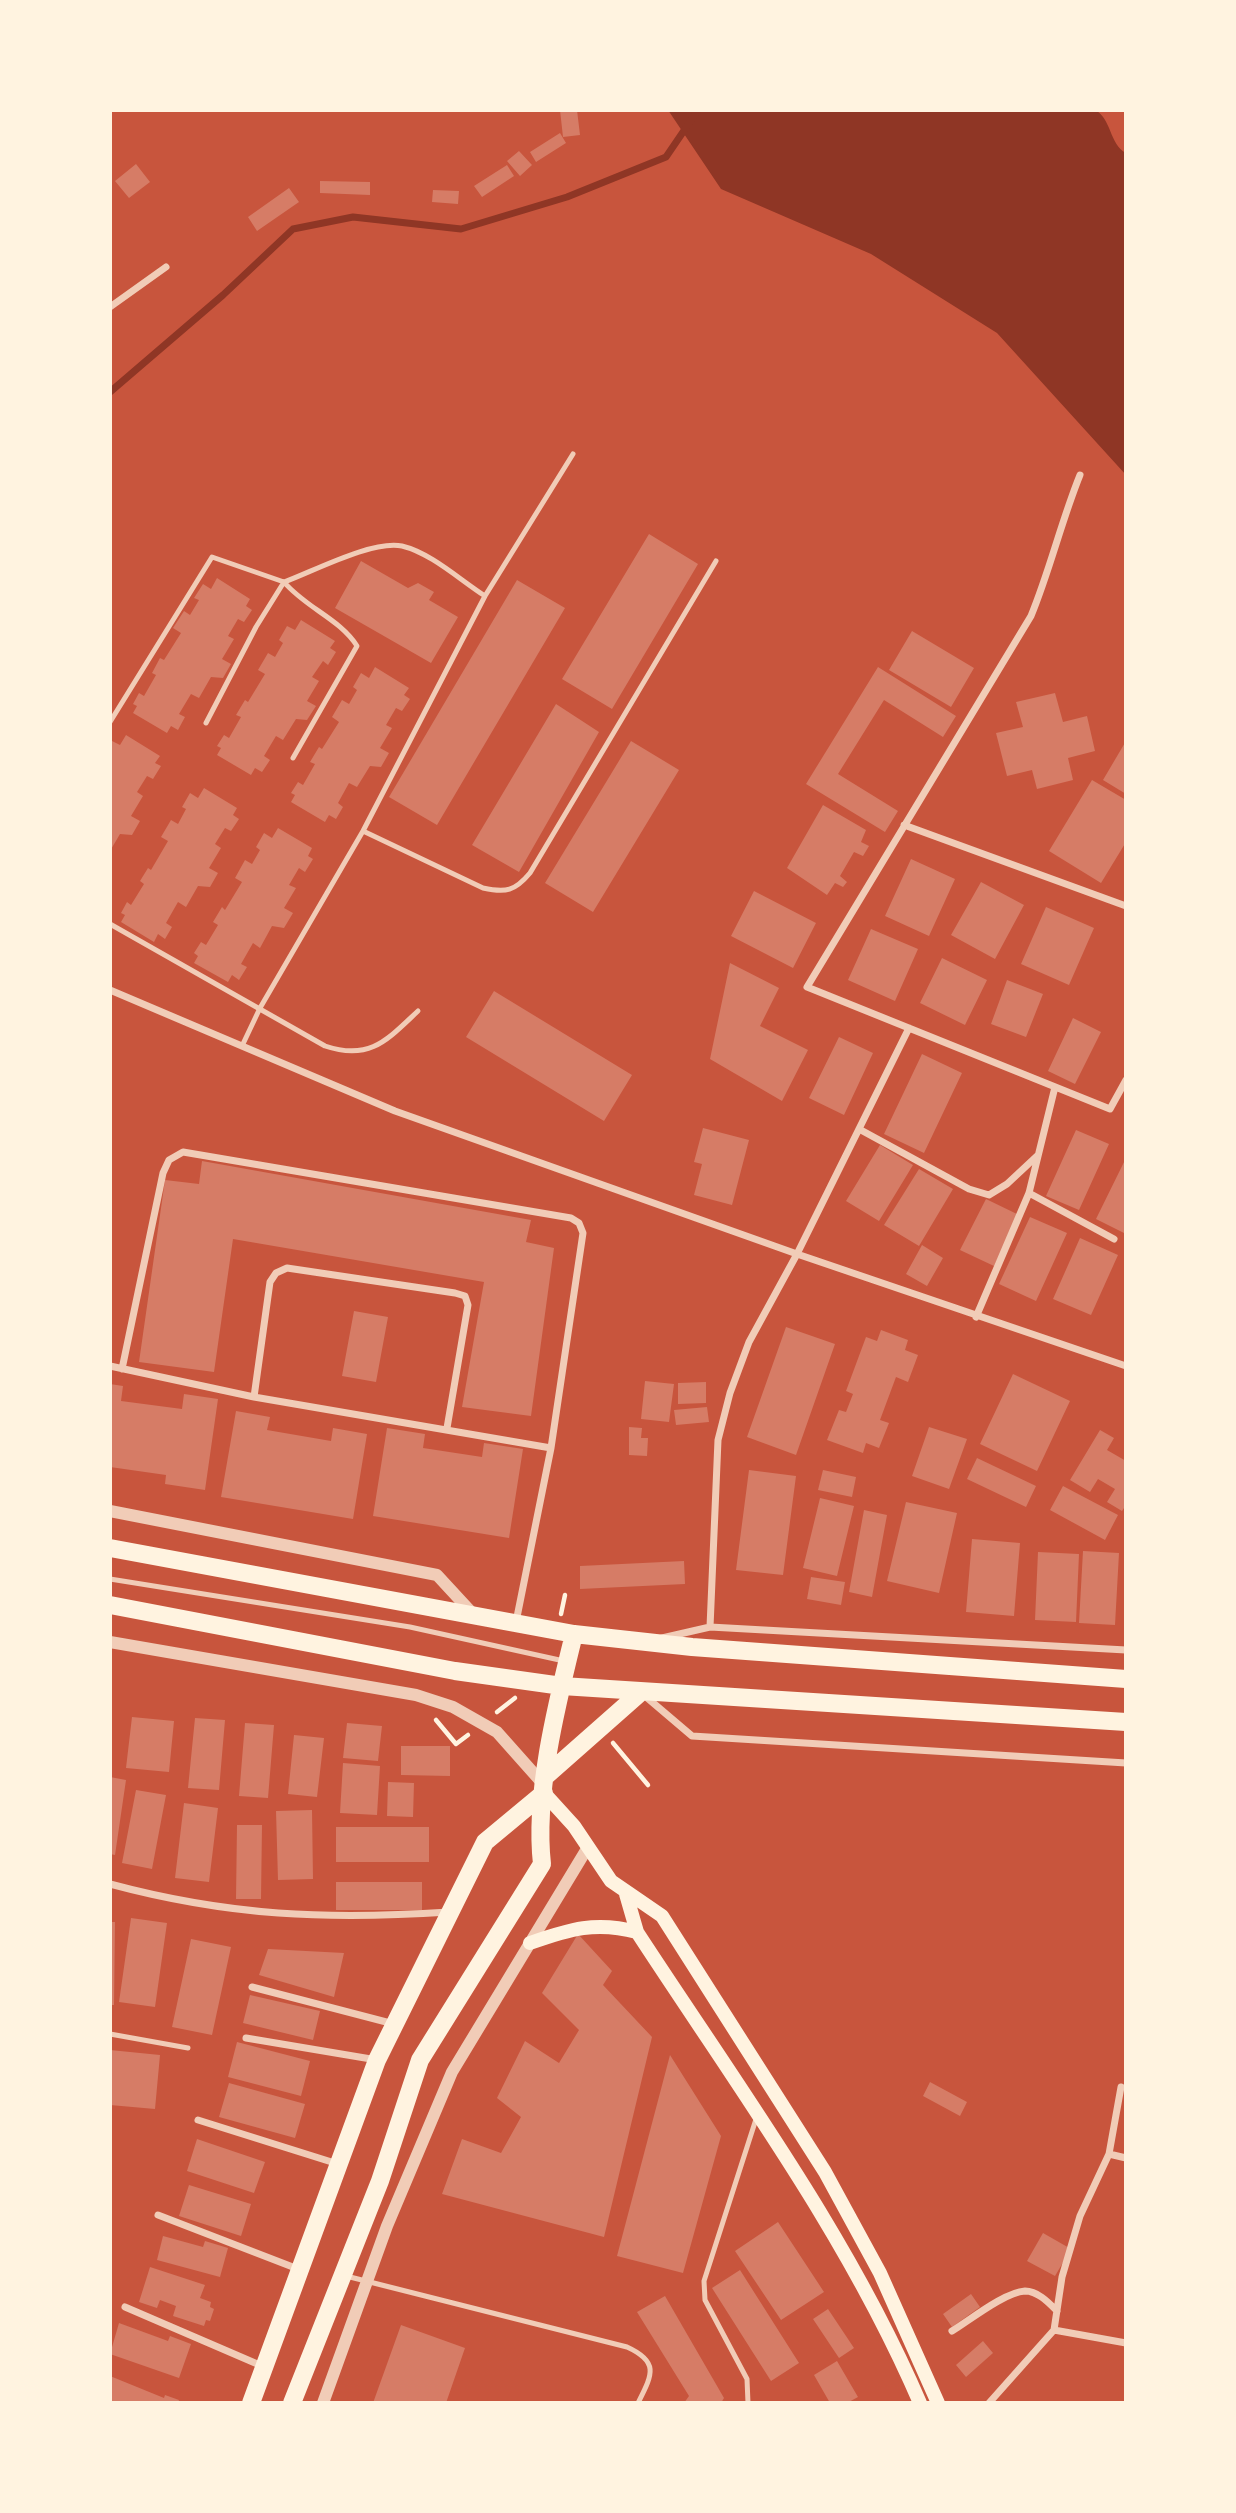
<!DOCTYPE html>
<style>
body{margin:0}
#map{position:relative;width:1236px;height:2513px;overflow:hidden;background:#c8553d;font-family:Poppins,sans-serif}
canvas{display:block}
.frame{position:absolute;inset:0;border:112px solid #fff3e0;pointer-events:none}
</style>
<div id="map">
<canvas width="1236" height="2513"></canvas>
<div class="frame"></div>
</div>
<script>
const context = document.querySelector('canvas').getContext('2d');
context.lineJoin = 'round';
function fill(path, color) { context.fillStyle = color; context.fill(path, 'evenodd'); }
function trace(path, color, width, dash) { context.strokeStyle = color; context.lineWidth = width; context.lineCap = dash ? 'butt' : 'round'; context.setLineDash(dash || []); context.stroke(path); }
const water = new Path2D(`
 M668 110H1095C1112 119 1109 144 1126 153V475L997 333 871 254 721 189Z`);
const stream = new Path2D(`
 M110 392 223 295 293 229 353 217 461 229 567 197 666 157 698 110`);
const building = new Path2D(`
 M560 110H577L580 135 563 137Z
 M560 133 566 143 536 162 530 152Z
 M519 151 532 165 520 176 507 161Z
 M136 164 150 182 129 198 115 181Z
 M507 165 514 176 482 197 474 186Z
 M320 181 370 182V195L320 193Z
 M289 188 299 202 257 231 248 217Z
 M433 190 459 191 458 204 432 202Z
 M649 534 698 564 612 709 562 679Z
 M361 561 408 588 418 583 434 592 429 600 458 617 431 663 335 608Z
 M217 578 250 599 246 606 252 610 244 622 238 619 228 636 234 639 222 659 231 664 223 678 211 677 199 698 191 694 179 714 185 717 178 730 171 726 167 733 133 713 137 706 133 704 139 693 144 696 156 675 152 673 160 658 164 660 181 633 173 628 184 611 190 615 199 600 194 598 203 584 211 589Z
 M517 580 565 608 437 825 389 797Z
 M301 620 335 641 330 648 336 652 328 665 323 661 312 677 319 681 307 701 316 706 307 720 296 719 283 740 276 736 264 756 270 760 262 772 255 768 251 775 217 755 221 748 217 746 224 735 229 738 241 717 236 715 245 700 248 702 265 674 258 670 268 653 275 657 283 643 279 640 287 626 295 630Z
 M912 631 974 668 951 707 889 670Z
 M375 667 409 688 404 695 410 699 402 711 396 708 386 725 392 728 380 748 389 753 381 767 370 766 357 787 349 783 338 803 343 807 336 819 329 815 325 822 291 802 295 795 291 793 298 782 303 785 315 764 310 762 319 747 322 749 339 722 332 717 342 700 349 704 357 690 353 687 361 673 369 678Z
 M878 667 956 716 943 737 884 700 838 774 898 811 885 832 806 784Z
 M1055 693 1063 722 1087 716 1095 751 1068 758 1073 780 1037 789 1032 770 1007 776 996 733 1023 727 1016 702Z
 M556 704 599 732 519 872 472 845Z
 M126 735 160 756 155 763 161 766 153 779 147 776 137 792 143 796 131 816 140 821 132 835 120 834 110 851V744L112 741 120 745Z
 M631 741 679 770 593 912 545 883Z
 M1126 741V794L1103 780Z
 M1092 780 1126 800V842L1101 883 1049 851Z
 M204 788 237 808 233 815 239 819 231 831 225 828 215 844 221 848 209 868 218 873 210 887 198 886 186 907 178 902 166 923 172 927 165 939 158 934 154 942 121 922 125 915 121 913 127 902 131 905 144 884 140 881 148 868 151 870 168 841 161 837 171 820 178 824 186 809 182 807 190 793 198 798Z
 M823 805 866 830 861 842 869 846 863 856 854 852 840 876 847 882 843 887 835 883 827 895 787 868Z
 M278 828 312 848 308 856 313 859 305 872 299 868 289 885 296 888 284 908 293 913 284 928 272 926 260 948 253 943 241 964 247 967 239 980 232 975 228 982 194 963 198 956 194 953 201 942 206 945 218 925 213 922 222 907 225 910 242 882 235 878 245 860 252 864 260 850 256 847 264 833 272 838Z
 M911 859 955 879 929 936 885 916Z
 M981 882 1024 905 995 959 951 935Z
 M754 891 816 923 793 968 731 936Z
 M1046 907 1094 928 1069 985 1021 964Z
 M871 929 918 949 895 1001 848 980Z
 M942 958 987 980 965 1025 920 1003Z
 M730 963 779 988 760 1026 808 1050 782 1101 710 1059Z
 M1007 980 1043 994 1026 1037 991 1024Z
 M494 991 632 1075 604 1121 466 1037Z
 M1073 1018 1101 1032 1075 1084 1048 1071Z
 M839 1037 873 1053 844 1115 809 1098Z
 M922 1054 962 1073 924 1153 884 1134Z
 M703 1128 749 1140 732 1205 694 1195 702 1164 694 1162Z
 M1076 1130 1109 1144 1079 1210 1046 1196Z
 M880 1145 913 1165 879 1221 846 1201Z
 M1126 1158V1234L1096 1219Z
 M202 1161 531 1220 526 1242 554 1248 531 1416 462 1407 484 1282 233 1239 214 1372 139 1362 165 1180 199 1184Z
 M919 1169 953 1189 919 1246 884 1225Z
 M986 1199 1019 1215 994 1266 960 1250Z
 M1030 1217 1067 1233 1036 1301 999 1284Z
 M1080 1238 1118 1255 1091 1315 1053 1299Z
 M922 1245 943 1258 927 1286 906 1274Z
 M354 1311 388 1317 376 1382 342 1376Z
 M786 1327 835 1344 796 1455 747 1437Z
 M881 1330 908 1340 905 1350 918 1355 908 1382 896 1377 880 1420 889 1423 879 1448 866 1443 863 1453 827 1440 839 1410 846 1412 853 1394 846 1391 866 1337 877 1341Z
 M1013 1374 1070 1401 1037 1471 980 1444Z
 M645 1381 674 1384 669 1422 641 1419Z
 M706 1382V1403L678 1404V1383Z
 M110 1384 123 1386 121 1401 182 1409 184 1394 218 1399 205 1490 165 1484 166 1475 110 1467Z
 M707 1407 709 1422 676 1425 674 1410Z
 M236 1411 270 1417 267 1430 331 1441 333 1428 367 1434 353 1519 221 1497Z
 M629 1427 642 1428 641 1438H648L647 1456 629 1455Z
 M929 1427 967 1439 949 1489 912 1476Z
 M387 1428 425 1434 423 1448 482 1457 484 1443 523 1449 509 1538 373 1516Z
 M1100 1430 1114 1438 1107 1450 1126 1461V1505L1122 1511 1107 1502 1115 1489 1098 1479 1090 1492 1070 1480Z
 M977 1458 1036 1486 1026 1507 967 1479Z
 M749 1470 796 1476 783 1575 736 1570Z
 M823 1470 856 1477 852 1497 818 1490Z
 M1063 1486 1118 1515 1105 1540 1050 1510Z
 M820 1498 854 1506 837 1576 803 1568Z
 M906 1502 957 1513 939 1593 887 1581Z
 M864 1510 887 1515 872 1597 849 1592Z
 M972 1539 1020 1543 1014 1616 966 1612Z
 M1083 1551 1119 1553 1115 1625 1079 1623Z
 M1038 1552 1079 1554 1076 1622 1035 1620Z
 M684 1561 685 1584 580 1589V1566Z
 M811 1577 845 1582 841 1605 807 1599Z
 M132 1717 174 1721 169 1772 126 1768Z
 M195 1718 225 1720 219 1790 188 1788Z
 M245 1723 274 1725 268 1798 239 1796Z
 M347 1723 382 1726 378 1761 343 1758Z
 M294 1735 324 1738 317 1797 288 1794Z
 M401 1746H450V1776L401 1775Z
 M343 1763 380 1766 377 1815 340 1813Z
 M110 1777 126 1780 115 1855 110 1854Z
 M388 1782 414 1783 413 1817 387 1816Z
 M136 1790 166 1795 152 1869 122 1863Z
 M184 1803 218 1808 209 1882 175 1878Z
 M312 1810 313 1879 278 1880 276 1811Z
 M237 1825H262L261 1899H236Z
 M336 1827H429V1862H336Z
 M336 1882H422V1910H336Z
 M131 1918 167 1923 155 2007 119 2002Z
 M110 1922H115L114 2005H110Z
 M578 1934 612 1971 603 1985 652 2037 604 2237 442 2194 462 2139 501 2153 521 2117 497 2098 525 2041 559 2063 579 2030 542 1993Z
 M191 1939 231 1947 212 2035 172 2027Z
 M268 1949 344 1953 334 1997 259 1975Z
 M250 1995 320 2011 313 2040 243 2023Z
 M237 2042 310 2061 301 2096 228 2077Z
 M110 2050 160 2055 155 2109 110 2105Z
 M670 2055 721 2136 683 2273 617 2256Z
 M930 2082 967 2102 960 2116 923 2096Z
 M229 2083 305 2104 295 2138 219 2117Z
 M197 2139 265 2162 254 2193 187 2171Z
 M189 2185 251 2204 241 2236 179 2216Z
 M778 2222 824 2292 781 2320 735 2251Z
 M1043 2233 1071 2249 1055 2276 1027 2261Z
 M163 2236 203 2247 205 2241 228 2248 220 2277 157 2260Z
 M150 2267 205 2285 200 2298 211 2302 210 2307 214 2309 210 2321 206 2320 204 2326 173 2316 176 2306 160 2300 157 2308 139 2302Z
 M740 2270 799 2363 771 2381 712 2288Z
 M971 2294 980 2307 952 2327 943 2314Z
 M665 2296 724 2398 721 2403H684L689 2396 637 2312Z
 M828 2309 854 2348 839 2358 813 2319Z
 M119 2323 168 2341 170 2336 191 2344 179 2378 110 2354Z
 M401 2325 465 2348 446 2403H373Z
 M983 2341 993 2353 966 2377 956 2365Z
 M837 2361 858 2397 847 2403H830L814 2375Z
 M110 2376 164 2398 165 2395 179 2400 178 2403H110Z`);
const path = new Path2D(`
 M561 1614 565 1595
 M497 1712 515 1698
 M436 1720 456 1744 468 1735
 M613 1743 648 1785`);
const service = new Path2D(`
 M110 722 212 557 284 582C314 571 372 540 402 546 431 553 460 580 485 596
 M206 723 256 627 284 582C306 608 340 619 357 646L293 758
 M363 831 483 888C506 893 515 891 530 873L716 561
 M110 924 325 1046C370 1061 387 1040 418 1011
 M242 1046 260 1008 363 831 485 596 573 454
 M110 1579 410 1627 564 1661
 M110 2034 188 2048
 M346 2276 627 2347C660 2362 652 2375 638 2403
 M748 2403 747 2379 705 2300 704 2281 757 2116`);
const minor = new Path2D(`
 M110 307 166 267
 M1080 475C1061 522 1050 570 1031 616L807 987 1110 1109 1126 1080
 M904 825 1126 906
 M110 990 395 1111 797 1254 1126 1366
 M859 1129 969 1189 989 1195 1007 1184 1037 1156
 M1029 1193 1114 1239
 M976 1317 1029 1193 1055 1087
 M110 1366 254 1397 551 1448
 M122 1369 163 1173 169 1160 183 1152 571 1218 579 1223 583 1233 551 1448 516 1622
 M254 1397 270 1282 276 1273 287 1268 455 1293 465 1296 468 1305 447 1428
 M710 1627 718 1440 730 1393 749 1342 797 1254 909 1028
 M662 1638 710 1627 1126 1650
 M645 1696 692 1736 1126 1763
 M110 1884C229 1916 327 1920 449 1912
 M252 1987 394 2024
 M246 2038 377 2060
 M198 2120 338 2164
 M1109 2154 1121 2087
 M158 2215 298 2269
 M125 2307 262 2366
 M1054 2330 1126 2343
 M952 2331C970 2320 1005 2292 1025 2291 1038 2291 1049 2303 1057 2311
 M989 2403 1054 2330 1062 2277 1080 2216 1109 2154 1126 2158`);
const tertiary = new Path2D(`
 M110 1511 437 1575 473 1614
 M110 1642 416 1695 453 1707 497 1732 545 1786
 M323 2403 387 2226 452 2072 588 1847`);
const secondary = new Path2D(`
 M544 1793 574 1826 611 1881 662 1916 825 2172 880 2273 938 2403
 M626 1894 637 1932C736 2084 848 2235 920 2403
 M530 1943C570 1929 596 1921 637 1932`);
const primary = new Path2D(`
 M110 1548 574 1634 692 1647 1126 1679
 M110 1605 455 1671 562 1686 1126 1722
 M547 1775 641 1692
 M251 2403 377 2060 485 1842 544 1793
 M292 2403 380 2181 420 2060 542 1864C534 1794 557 1703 574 1634`);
fill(water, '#8f3625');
trace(stream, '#8f3625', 7);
fill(building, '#d67c66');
trace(path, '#fff3e0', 4.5);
trace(service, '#f1ccb7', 5);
trace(minor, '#f1ccb7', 7);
trace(tertiary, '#f1ccb7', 12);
trace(secondary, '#fff3e0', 14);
trace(primary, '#fff3e0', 18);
</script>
